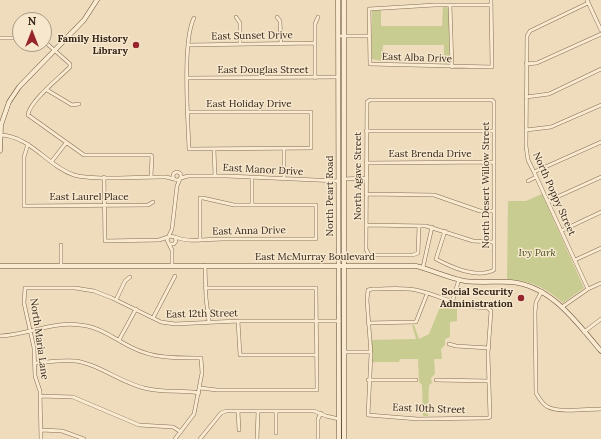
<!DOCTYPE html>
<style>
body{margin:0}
#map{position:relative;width:601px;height:439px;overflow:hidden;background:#eedcbd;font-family:Lora,serif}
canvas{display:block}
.north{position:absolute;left:12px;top:12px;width:40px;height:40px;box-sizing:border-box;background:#f6e7cd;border:1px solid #a99a86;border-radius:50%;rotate:0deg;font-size:11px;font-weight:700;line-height:16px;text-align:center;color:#35261b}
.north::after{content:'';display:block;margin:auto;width:14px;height:18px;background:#96252e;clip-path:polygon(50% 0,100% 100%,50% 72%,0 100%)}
</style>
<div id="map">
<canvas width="601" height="439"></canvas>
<div class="north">N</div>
</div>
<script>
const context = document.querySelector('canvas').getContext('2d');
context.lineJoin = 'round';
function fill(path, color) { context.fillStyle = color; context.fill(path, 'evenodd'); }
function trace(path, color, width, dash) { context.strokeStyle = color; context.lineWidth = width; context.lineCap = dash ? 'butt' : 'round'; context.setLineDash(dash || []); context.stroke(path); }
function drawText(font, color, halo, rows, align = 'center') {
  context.font = font + ' Lora,serif'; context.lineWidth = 3; context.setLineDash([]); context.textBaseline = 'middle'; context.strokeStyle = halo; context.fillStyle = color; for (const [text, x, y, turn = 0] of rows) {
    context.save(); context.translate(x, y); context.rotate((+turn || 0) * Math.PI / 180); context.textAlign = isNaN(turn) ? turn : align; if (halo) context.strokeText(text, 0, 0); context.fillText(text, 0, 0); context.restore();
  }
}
const green = new Path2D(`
 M443 7H447L449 10V63L444 64V45H383L382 61 372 59V11L381 10V26H442Z
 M542 194 584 288 563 303C547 288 529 280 507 279L508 201H526Z
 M442 302 457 307V321L450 322V337L445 339V345L441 349 442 359H434L435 374 431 378 432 383 429 385 428 416H423L422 385 419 382 418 359H400L399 362H372V340L416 339 412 325H414L419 339 429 334Z`);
const street = new Path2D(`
 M491 0 492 67 370 64 369 9 435 5H491
 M587 0 601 30
 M450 5 452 67
 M236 17 240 23V44
 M277 17 280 21 281 44
 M338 36H370
 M0 38H20
 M44 41 70 64V67C60 77 29 102 28 115L84 155H150L152 156 151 176
 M189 45 315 43
 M526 64 537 63 601 34
 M188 78 338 77
 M315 78V24L318 17
 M47 90 72 105 79 104
 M526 97 549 94 601 69
 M188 112H311V148L189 149C188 120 182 41 194 18
 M526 130 551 127 601 105
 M366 131H494
 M0 135C31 136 47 166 74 175 95 181 142 176 166 177L174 179
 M28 144 24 157V206L148 205 153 202
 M284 148V179
 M214 149 215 176
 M52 161 66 143
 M366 163 494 162
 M173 176a4 4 0 1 1 8 0a4 4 0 1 1-8 0Z
 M534 172 601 142
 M104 177 105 241 159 240 168 237
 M252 177V205
 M181 178 188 176H227L338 181
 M344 179 366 178
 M528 181 536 177
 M366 194 434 195 480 211H494
 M548 201 601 177
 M366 225 426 226 473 241 493 242
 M419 226 418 253 413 255H369L366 249 367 102 370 100H492L494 102V270C476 279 451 267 436 259L445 231
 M561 231 601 212
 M169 236 175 237 176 241 174 244H169L167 240 172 229 177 186 180 179
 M175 237C189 243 208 239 222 239 253 239 284 239 316 239V205H234L203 198H200V240
 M169 244 172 250V266
 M61 245V265
 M575 260 601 248
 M205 265 206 298 209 322
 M423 267 432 227
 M372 289C386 289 403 287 416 290 444 296 457 308 488 308L491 311 488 353 490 417 488 418 418 419 368 415 371 354 367 300 368 290Z
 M588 289 534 172 528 160 526 146 527 36 530 31 588 3
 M542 291 536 302 535 312 536 393C539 398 542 404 548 407 560 413 587 409 601 409
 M116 300 125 281 130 277
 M452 303 459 279
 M562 307 588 289 601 283
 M153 318 175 276
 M238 321 240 355H317
 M368 323 416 322 427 294
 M584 332 601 319
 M0 336C31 335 53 319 87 326 104 329 117 341 133 348 155 359 178 358 201 358L202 373 194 414 175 439
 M119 340 136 309
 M449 344 456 346 489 348
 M344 352H371
 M35 363C48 362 62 360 75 361 96 363 122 383 144 388 162 393 181 390 199 393
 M368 380H416
 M436 380 489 381
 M200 388 217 390H317L316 288H205
 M40 396 73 397 139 425 173 427 181 432
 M238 411 239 430
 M276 411V433
 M41 430 62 431 84 439
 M41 439 40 391 35 376 34 348 24 303 25 288H75L94 291 112 298 161 322 175 324 238 321H339
 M200 439 221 413 226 411H314L326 416 339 419
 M257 439 258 411
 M318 439V419L321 413`);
const secondary = new Path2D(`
 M338 0 339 439
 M344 0V439
 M0 151 1 125 9 102 19 87 84 20 97 0
 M0 266H416C432 270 448 278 465 281 481 283 496 281 511 282 552 286 576 322 601 351`);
const markers = [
 [136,45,4,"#96252e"],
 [521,298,4,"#96252e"]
];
const streetNames = [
 ["East Sunset Drive",252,36,-1],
 ["East Alba Drive",417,58,2],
 ["East Douglas Street",263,70],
 ["East Holiday Drive",249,104],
 ["East Brenda Drive",430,154],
 ["East Manor Drive",263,170,3],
 ["North Agave Street",358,176,-90],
 ["North Desert Willow Street",486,185,-90],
 ["North Poppy Street",554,194,66],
 ["North Peart Road",330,196,-90],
 ["East Laurel Place",89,197],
 ["East Anna Drive",249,231,-1],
 ["East McMurray Boulevard",315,257],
 ["East 12th Street",202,314,-1],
 ["North Maria Lane",39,339,82],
 ["East 10th Street",429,409,2]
];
const poiNames = [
 ["Family History",128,39],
 ["Library",128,51],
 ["Social Security",513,292],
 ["Administration",513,304]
];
const parkNames = [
 ["Ivy Park",537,253]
];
fill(green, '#c9cc91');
trace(street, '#866d56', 4);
trace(secondary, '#684e3a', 5);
trace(street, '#f9ead0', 3);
trace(secondary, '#f9ead0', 4);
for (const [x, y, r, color] of markers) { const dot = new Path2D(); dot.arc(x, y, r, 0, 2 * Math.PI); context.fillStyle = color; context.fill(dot); trace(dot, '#f6e7cd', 1.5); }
drawText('10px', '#35261b', '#f6e7cd', streetNames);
drawText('bold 10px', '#35261b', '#f6e7cd', poiNames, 'right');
drawText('italic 10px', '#495221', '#f6e7cd', parkNames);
</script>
